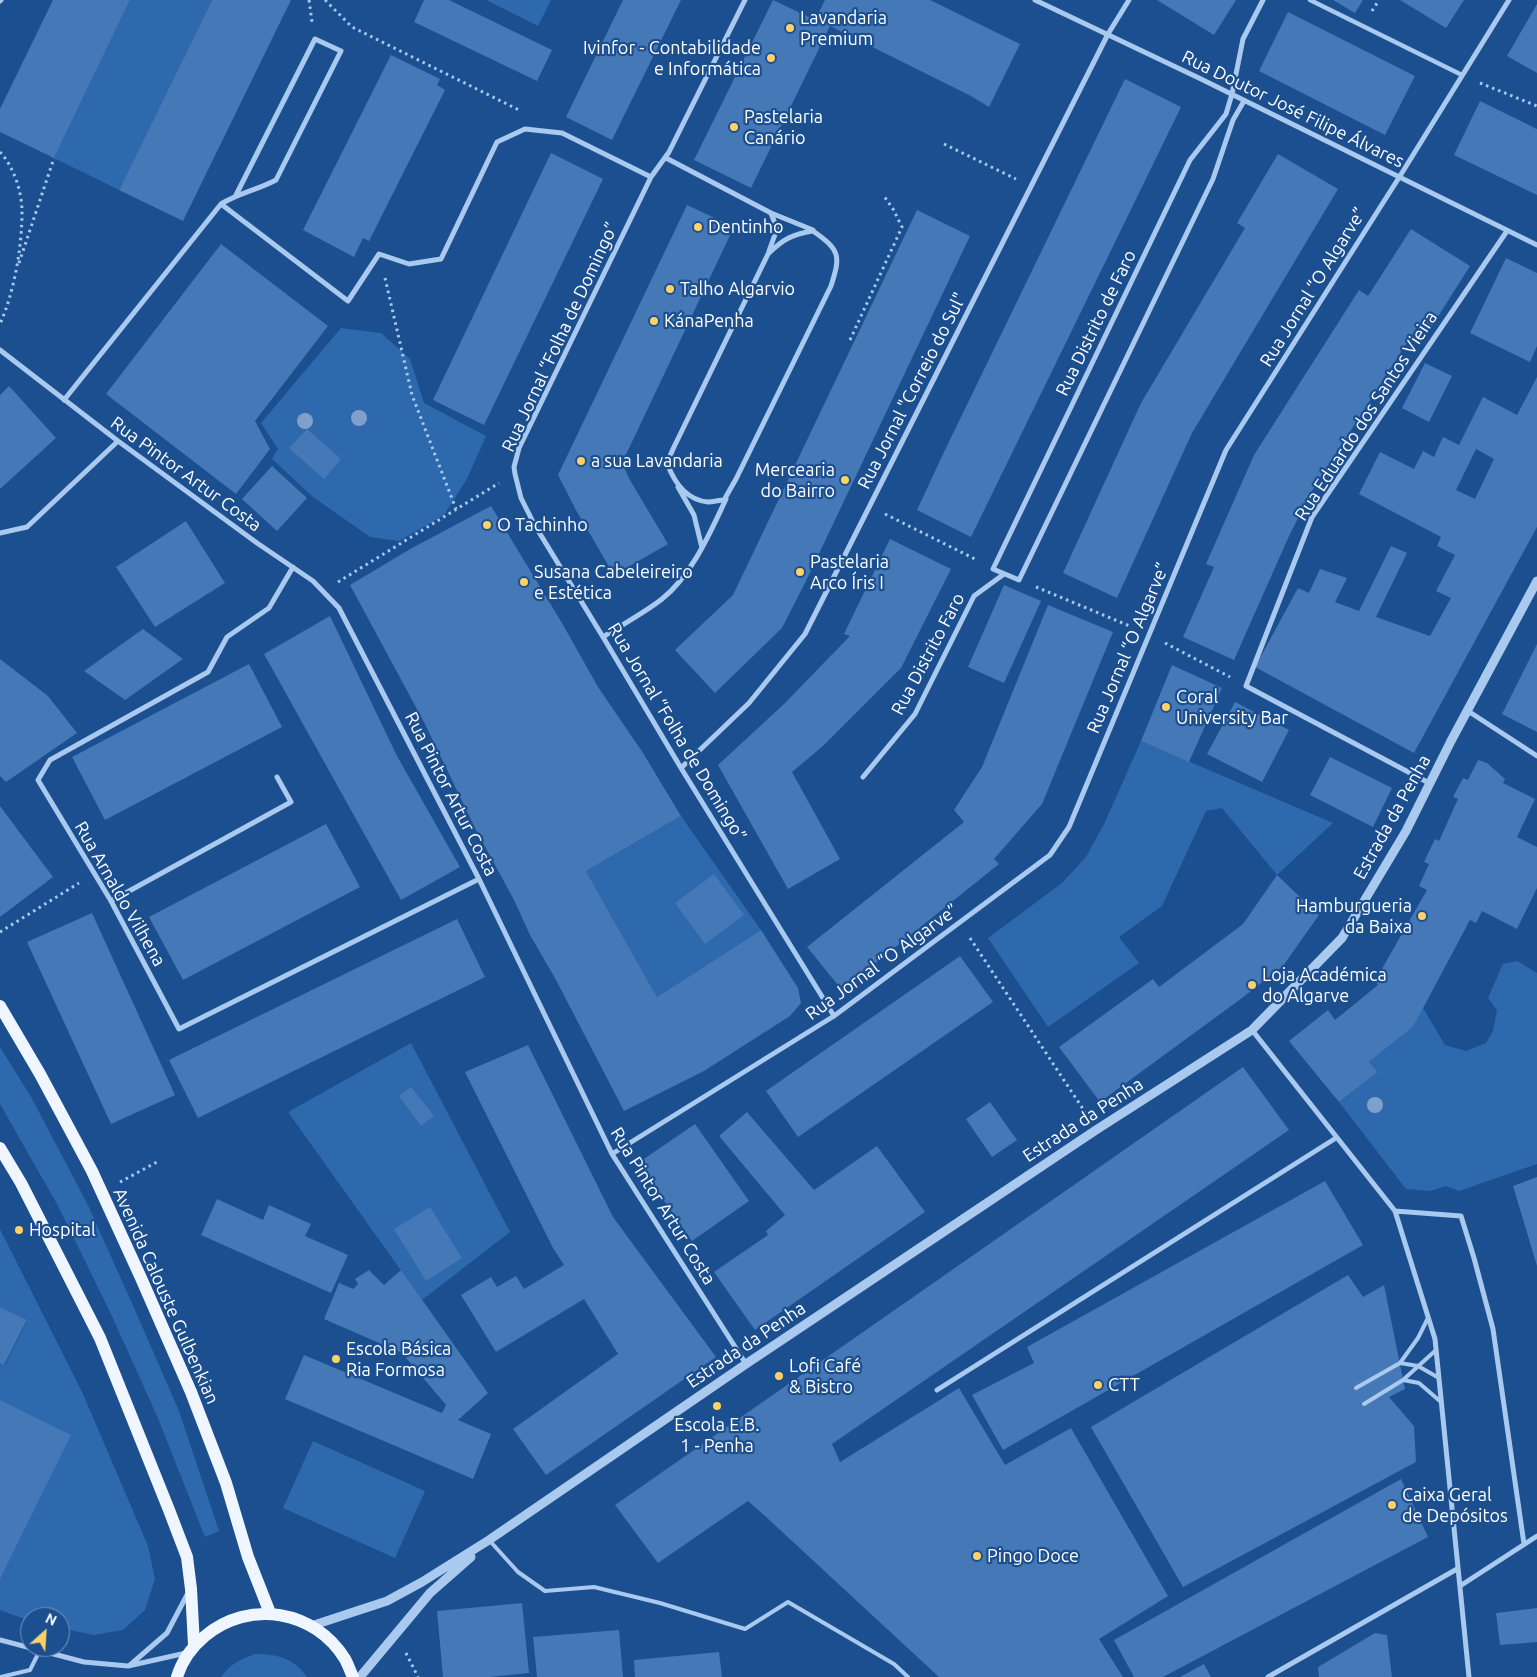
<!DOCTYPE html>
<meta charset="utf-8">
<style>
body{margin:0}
#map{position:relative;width:1537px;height:1677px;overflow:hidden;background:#1b4f8f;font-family:Ubuntu,sans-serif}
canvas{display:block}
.north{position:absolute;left:20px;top:1607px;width:50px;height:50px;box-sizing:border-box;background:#1b4f8f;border:1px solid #7695bc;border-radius:50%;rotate:26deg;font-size:14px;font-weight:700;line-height:20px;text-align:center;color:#fff}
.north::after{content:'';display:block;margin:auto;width:18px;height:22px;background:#ffd166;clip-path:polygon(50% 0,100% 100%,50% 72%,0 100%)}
</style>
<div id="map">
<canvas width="1537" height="1677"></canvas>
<div class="north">N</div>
</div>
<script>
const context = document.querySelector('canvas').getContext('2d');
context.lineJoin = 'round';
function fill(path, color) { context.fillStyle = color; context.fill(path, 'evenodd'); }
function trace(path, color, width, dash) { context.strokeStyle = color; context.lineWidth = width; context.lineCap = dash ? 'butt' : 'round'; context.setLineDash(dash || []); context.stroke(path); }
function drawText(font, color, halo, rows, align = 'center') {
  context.font = font + ' Ubuntu,sans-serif'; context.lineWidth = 4.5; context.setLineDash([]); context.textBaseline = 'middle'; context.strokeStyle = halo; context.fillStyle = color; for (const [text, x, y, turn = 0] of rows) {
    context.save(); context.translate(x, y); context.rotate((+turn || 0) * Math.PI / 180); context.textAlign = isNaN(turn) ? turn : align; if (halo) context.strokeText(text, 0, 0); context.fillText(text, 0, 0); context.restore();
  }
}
const green = new Path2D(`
 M130 0H212L119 190 54 158Z
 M486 0H551L538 26Z
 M341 328 381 333 410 359 424 403 486 436 467 479 444 515 399 541 370 537 313 497 272 459 278 449 261 423Z
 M1141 741 1333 823 1277 875 1222 808 1206 811 1162 906 1119 937 1139 963 1048 1027 988 938 1062 883 1086 857 1105 822Z
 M681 816 761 930 657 997 586 871Z
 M1517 961 1537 973V1164L1459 1191 1446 1186 1430 1191 1406 1189 1339 1102 1378 1072 1369 1062 1413 1027 1423 1008 1445 1045 1466 1051 1486 1043 1493 1031 1497 1010 1488 998 1503 964Z
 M411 1043 510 1232 422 1300 288 1112Z
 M0 1047 31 1097 87 1203 135 1310 179 1411 219 1531 205 1537 157 1416 110 1312 57 1204 0 1104Z
 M0 1229 83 1394 148 1546 155 1579 145 1610 123 1630 94 1635 60 1628V1617H30V1621L0 1610V1363L5 1365 27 1321 0 1307Z
 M313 1441 425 1491 395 1558 283 1508Z
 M255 1654C277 1654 294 1658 307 1677H221C230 1664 241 1659 255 1654Z`);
const building = new Path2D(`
 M53 0H130L54 158 0 132V109Z
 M212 0H291L183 221 119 190Z
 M424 0H449L552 50 537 81 414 22Z
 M623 0H681L612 140 566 117Z
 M773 0 815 20 825 0H930L1020 44 989 107 969 95 830 26 751 188 694 160Z
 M1157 0H1236L1214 35Z
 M1333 0H1363L1355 13Z
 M1400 0H1464L1446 28Z
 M1537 4V73L1507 56Z
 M1288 12 1415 76 1385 135 1259 71Z
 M391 55 440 79 437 85 445 90 369 241 363 238 354 257 303 230Z
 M1125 79 1181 107 971 537 917 510 944 452Z
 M1480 101 1537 129V195L1454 155Z
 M551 153 603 179 484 425 433 400Z
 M1278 154 1338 189 1192 433 1117 598 1063 573 1141 403 1245 228 1237 223Z
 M687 205 734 227 622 463 630 480 668 544 614 575 577 512 558 475Z
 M917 210 970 236 806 581 782 628 715 693 675 650 733 595Z
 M1411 229 1470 266 1427 334 1417 327 1312 491 1289 536 1234 660 1183 637 1214 567 1206 564 1254 455 1359 290 1368 296Z
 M221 244 328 326 255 421 270 449 236 494 106 394Z
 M1506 258 1537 273V346L1530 362 1470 333Z
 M1425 363 1452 376 1429 422 1402 408Z
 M1537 377V527L1414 753 1255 667 1298 588 1309 593 1320 569 1347 578 1335 602 1359 611 1391 546 1407 553 1376 617 1430 636 1451 598 1436 591 1455 555 1437 546 1441 537 1359 494 1380 452 1414 469 1423 451 1434 457 1443 437 1459 445 1483 397 1517 415ZM1476 449 1494 459 1475 499 1456 490Z
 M9 386 56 438 0 489V395Z
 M307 429 341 459 324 479 289 448Z
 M272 466 307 498 277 531 242 499Z
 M491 506 562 623 598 687 643 753 681 816 586 871 657 997 761 930 798 988 801 1003 790 1016 704 1071 624 1111 556 980 530 935 514 900 475 828 425 724 350 585 412 548Z
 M186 521 225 583 155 627 116 567Z
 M890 539 951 569 901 668 823 746 792 772 840 859 788 889 718 765 784 704 850 636 844 634Z
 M1004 585 1041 601 1004 683 968 667Z
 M1048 605 1113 632 1042 804 994 859 999 864 842 990 807 947 964 822 954 810 982 767Z
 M330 616 397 756 460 867 401 900 264 654Z
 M143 629 183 659 125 700 84 671Z
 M1537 644V732L1502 714Z
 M0 659 48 696 77 733 6 782 0 776Z
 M249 664 282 727 105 820 72 757Z
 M1172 665 1222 688 1189 762 1141 741Z
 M1235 702 1289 730 1262 782 1207 754Z
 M1330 757 1392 788 1373 827 1310 795Z
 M1478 760 1487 763 1505 779 1503 783 1535 799 1517 837 1537 847V888L1517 929 1482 911 1476 923 1470 920 1413 1027 1369 1062 1378 1072 1339 1102 1289 1041 1328 1010 1335 1020 1378 985 1375 981 1427 890 1419 886 1429 864 1424 862 1435 839 1439 841 1458 799 1453 797 1463 778 1468 780Z
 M0 806 53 877 0 917Z
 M326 824 360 887 183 980 149 917Z
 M714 874 744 915 705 944 675 903Z
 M1277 875 1319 915 1283 966 1242 998 1100 1102 1059 1047 1153 979 1159 987 1243 924Z
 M92 913 175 1095 111 1124 27 942Z
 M457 919 485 977 198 1118 169 1060Z
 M960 956 993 1002 798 1137 766 1091Z
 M528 1045 613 1217 716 1357 546 1475 513 1429 618 1354 584 1299 496 1352 461 1295 491 1277 497 1287 516 1276 524 1289 564 1265 553 1248 465 1072Z
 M1243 1067 1289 1130 832 1444 840 1462 959 1388 1005 1465 1071 1428 1168 1596 1099 1639 1123 1677H939L765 1516 748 1501 658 1563 615 1505Z
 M411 1087 434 1116 421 1126 399 1096Z
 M990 1102 1017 1140 992 1157 966 1119Z
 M747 1112 814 1190 877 1146 925 1212 755 1330 714 1272 768 1235 766 1231 785 1215 719 1136Z
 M695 1124 749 1201 692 1241 638 1163Z
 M1537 1177V1266L1513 1186Z
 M1325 1181 1363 1245 1003 1450 972 1395 1034 1363 1027 1347Z
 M217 1199 263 1220 269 1205 311 1224 305 1236 348 1255 331 1293 201 1235Z
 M430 1207 462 1258 426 1281 394 1229Z
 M369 1270 384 1285 401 1270 488 1393 458 1420 491 1434 473 1479 285 1399 304 1355 442 1413 446 1405 402 1353 324 1319 339 1283 353 1289 358 1284 355 1279Z
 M1348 1275 1363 1297 1384 1285 1405 1389 1389 1397 1414 1426 1416 1462 1183 1587 1091 1427Z
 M0 1307 27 1320 4 1365 0 1363Z
 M0 1400 71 1435 0 1579Z
 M1401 1479 1428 1537 1163 1677H1134L1114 1640Z
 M522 1603 529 1673 489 1677H443L437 1611Z
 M1537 1608V1642L1500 1645 1496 1613Z
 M619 1630 623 1677H537L533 1637Z
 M1375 1633 1387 1635 1392 1677H1319L1318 1667Z
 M719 1652 722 1677H635L634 1660Z
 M1204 1664 1211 1677H1180Z`);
const path = new Path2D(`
 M309 0 312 22
 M325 0 352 27 521 111
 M1372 11 1379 0
 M1480 83 1537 106
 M944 144 1016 179
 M0 152C14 167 22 192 22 212 22 247 14 293 0 324
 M19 263 54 158
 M385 278 412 395 456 509
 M850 340 902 227 893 209 884 196
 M885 514 977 560
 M338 582 499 483
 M1036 587 1132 627
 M1165 643 1230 677
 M0 932 79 883
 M970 938 1085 1112
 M120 1182 157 1162
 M406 1653 418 1677`);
const service = new Path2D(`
 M1400 1363 1418 1366 1439 1378
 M1403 1380 1436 1350
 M1356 1388 1400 1363 1418 1338 1428 1318
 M1364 1404 1403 1380 1419 1383 1441 1402
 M489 1540 518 1572 545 1591 594 1587 660 1603 745 1629 788 1602 894 1664 908 1677
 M1 1677 30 1670 40 1650`);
const pedestrian = new Path2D(`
 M1310 0 1462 75`);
const minor = new Path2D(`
 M745 0 669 152 651 177 519 448 514 467 515 474 521 498 534 524 603 637 681 768 834 1016
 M1035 0 1201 79 1537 245
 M0 1 1 0
 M1244 101 1233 120 1213 179 1019 580 993 569 1190 160 1226 114 1232 94 1243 39 1263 0
 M666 158 771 213
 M221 204 348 301 379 254 409 264 441 259 497 142 525 129 562 133 651 177
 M813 231C840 250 841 255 831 286L736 479 724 500C719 500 713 502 708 502 686 500 674 482 667 463L673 449 768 254C783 239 793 234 813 231Z
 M769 251 777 229 771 213 813 230
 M0 350 118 441 257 543 313 581 339 608 479 879 612 1154 746 1364
 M64 400 221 204C239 193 257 190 276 180L341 51 315 39 236 195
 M678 487 694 515 702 548
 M0 533 27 527 118 441
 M293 567 269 608 227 637 208 672 50 760 38 780 111 901 179 1029 479 879
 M603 637C623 624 644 613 662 599 692 575 710 533 726 499
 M1468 711 1537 756
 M681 768 749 703 805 634 1108 34 1129 0
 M863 777 915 714 974 596 1004 574
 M1429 783 1246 686 1312 517 1507 231
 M111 901 291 802 277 777
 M1252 1030 1395 1211 1435 1339 1469 1677
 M612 1154 834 1016 1050 855 1069 827 1226 450 1400 176 1509 0
 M1395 1211 1461 1216 1474 1258 1493 1329 1524 1544
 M937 1390 1336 1138
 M1460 1586 1537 1536
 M0 1640 84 1662 128 1666 186 1653
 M130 1665 167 1633 188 1593
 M1268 1677 1457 1569`);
const tertiary = new Path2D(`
 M311 1626 387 1601 422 1582 489 1540 746 1364 1096 1130 1252 1030 1342 938 1406 831 1451 741 1537 581
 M360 1677 430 1593 471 1557`);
const primary = new Path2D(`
 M0 1006 40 1074 92 1171 141 1278 191 1392 226 1483 248 1557 270 1613
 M0 1148 21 1183 100 1338 169 1510 187 1557 191 1589 194 1645
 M177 1677C182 1660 192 1647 205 1636 249 1599 315 1610 345 1659 348 1664 350 1671 353 1677`);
const trees = [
 [359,418],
 [305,421],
 [1375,1105]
];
const markers = [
 [790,28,5,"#ffd166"],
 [771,58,5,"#ffd166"],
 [734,127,5,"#ffd166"],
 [698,227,5,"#ffd166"],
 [670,289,5,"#ffd166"],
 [654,321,5,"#ffd166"],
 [581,461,5,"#ffd166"],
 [845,480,5,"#ffd166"],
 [487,525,5,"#ffd166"],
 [800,572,5,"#ffd166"],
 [524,582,5,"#ffd166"],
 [1166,707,5,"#ffd166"],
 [1422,916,5,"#ffd166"],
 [1252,985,5,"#ffd166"],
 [19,1230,5,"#ffd166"],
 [336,1359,5,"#ffd166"],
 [779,1376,5,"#ffd166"],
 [1098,1385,5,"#ffd166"],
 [717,1406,5,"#ffd166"],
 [1392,1505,5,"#ffd166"],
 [977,1556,5,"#ffd166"]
];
const poiNames = [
 ["Lavandaria",800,18],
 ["Premium",800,39],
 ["Ivinfor - Contabilidade",761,48,"right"],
 ["e Informática",761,69,"right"],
 ["Pastelaria",744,117],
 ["Canário",744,138],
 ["Dentinho",708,227],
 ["Talho Algarvio",680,289],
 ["KánaPenha",664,321],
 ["a sua Lavandaria",591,461],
 ["Mercearia",835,470,"right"],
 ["do Bairro",835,491,"right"],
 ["O Tachinho",497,525],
 ["Pastelaria",810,562],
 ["Arco Íris I",810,583],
 ["Susana Cabeleireiro",534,572],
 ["e Estética",534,593],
 ["Coral",1176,697],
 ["University Bar",1176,718],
 ["Hamburgueria",1412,906,"right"],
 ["da Baixa",1412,927,"right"],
 ["Loja Académica",1262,975],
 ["do Algarve",1262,996],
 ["Hospital",29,1230],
 ["Escola Básica",346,1349],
 ["Ria Formosa",346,1370],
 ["Lofi Café",789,1366],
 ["& Bistro",789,1387],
 ["CTT",1108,1385],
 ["Escola E.B.",717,1425,"center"],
 ["1 - Penha",717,1446,"center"],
 ["Caixa Geral",1402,1495],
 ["de Depósitos",1402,1516],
 ["Pingo Doce",987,1556]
];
const streetNames = [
 ["Rua Doutor José Filipe Álvares",1293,109,26],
 ["Rua Jornal “O Algarve”",1313,287,-58],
 ["Rua Distrito de Faro",1096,323,-64],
 ["Rua Jornal “Folha de Domingo”",560,337,-65],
 ["Rua Jornal \"Correio do Sul\"",912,391,-63],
 ["Rua Eduardo dos Santos Vieira",1366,416,-57],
 ["Rua Pintor Artur Costa",186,474,36],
 ["Rua Jornal “O Algarve”",1128,648,-67],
 ["Rua Distrito Faro",928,654,-62],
 ["Rua Jornal “Folha de Domingo”",677,732,59],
 ["Rua Pintor Artur Costa",451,794,63],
 ["Estrada da Penha",1392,817,-61],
 ["Rua Arnaldo Vilhena",120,894,60],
 ["Rua Jornal “O Algarve”",882,962,-36],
 ["Estrada da Penha",1083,1120,-33],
 ["Rua Pintor Artur Costa",663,1206,58],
 ["Avenida Calouste Gulbenkian",166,1296,66],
 ["Estrada da Penha",746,1345,-34]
];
fill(green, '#2e69ad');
fill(building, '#4478b7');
trace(path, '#a9c9ee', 3, [2.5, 4]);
trace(service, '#a9c9ee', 4);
trace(pedestrian, '#a9c9ee', 4.5);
trace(minor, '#a9c9ee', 5);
trace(tertiary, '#a9c9ee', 9);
trace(primary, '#f0f6ff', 12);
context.fillStyle = '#7ea0ca';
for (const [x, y] of trees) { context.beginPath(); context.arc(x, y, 8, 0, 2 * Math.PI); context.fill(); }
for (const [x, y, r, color] of markers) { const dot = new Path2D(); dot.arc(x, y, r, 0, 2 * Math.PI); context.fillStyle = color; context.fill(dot); trace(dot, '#1b4f8f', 2); }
drawText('18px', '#fff', '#1b4f8f', poiNames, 'left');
drawText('18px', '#fff', '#1b4f8f', streetNames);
</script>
